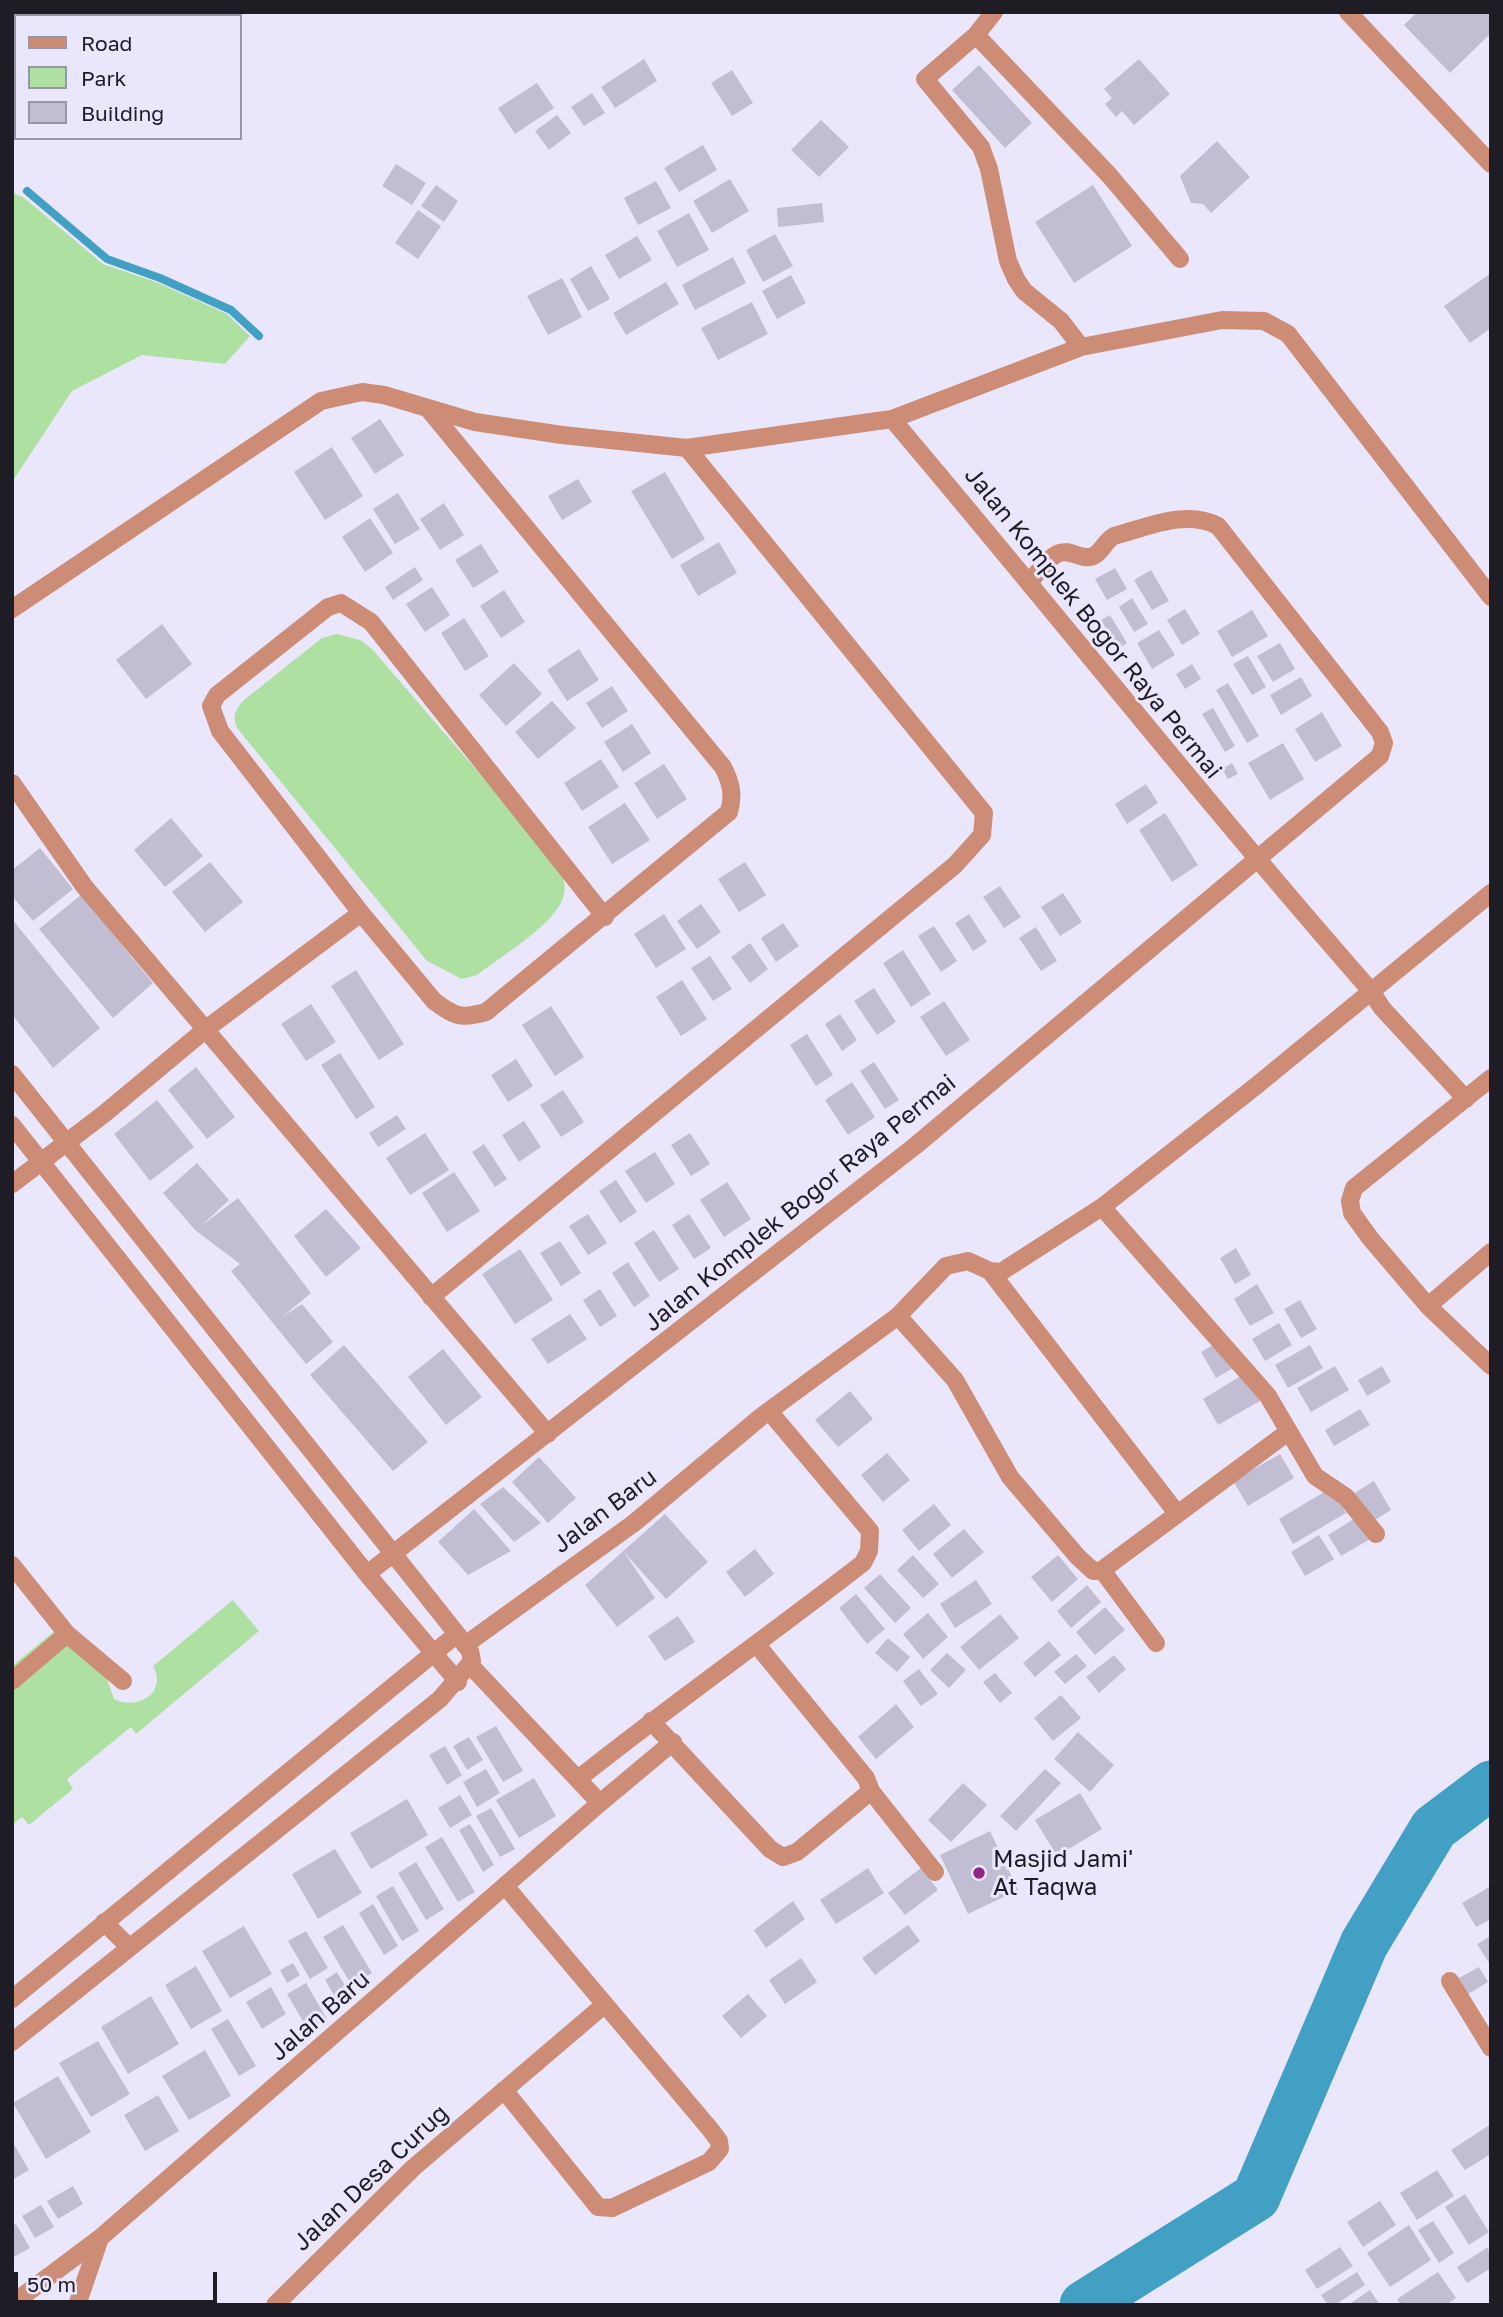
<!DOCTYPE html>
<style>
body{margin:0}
#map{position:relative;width:1503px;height:2317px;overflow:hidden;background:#eae7fd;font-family:"Golos Text",sans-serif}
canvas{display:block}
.frame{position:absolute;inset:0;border:14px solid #1e1c24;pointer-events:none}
.legend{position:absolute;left:14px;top:14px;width:228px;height:126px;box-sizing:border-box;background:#eae7fd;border:2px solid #9896a6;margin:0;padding:9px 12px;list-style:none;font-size:21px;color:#1e1c24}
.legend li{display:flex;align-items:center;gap:14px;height:35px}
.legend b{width:35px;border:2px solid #9896a6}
.scale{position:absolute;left:14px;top:2272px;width:203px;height:32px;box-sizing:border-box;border:4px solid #1e1c24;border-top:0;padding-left:9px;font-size:21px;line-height:24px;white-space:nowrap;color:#1e1c24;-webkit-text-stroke:5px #eae7fd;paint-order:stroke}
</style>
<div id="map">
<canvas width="1503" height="2317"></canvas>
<div class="frame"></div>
<ul class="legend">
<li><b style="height:9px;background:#cc8c76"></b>Road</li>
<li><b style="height:19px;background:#aee0a1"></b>Park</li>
<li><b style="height:19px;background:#c1bed3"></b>Building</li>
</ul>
<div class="scale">50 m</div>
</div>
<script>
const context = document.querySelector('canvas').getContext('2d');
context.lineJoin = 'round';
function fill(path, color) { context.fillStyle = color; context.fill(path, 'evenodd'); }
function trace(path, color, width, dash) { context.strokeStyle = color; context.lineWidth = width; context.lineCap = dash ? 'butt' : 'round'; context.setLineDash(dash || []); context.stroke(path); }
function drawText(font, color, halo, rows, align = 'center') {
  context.font = font + ' "Golos Text",sans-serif'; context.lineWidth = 6; context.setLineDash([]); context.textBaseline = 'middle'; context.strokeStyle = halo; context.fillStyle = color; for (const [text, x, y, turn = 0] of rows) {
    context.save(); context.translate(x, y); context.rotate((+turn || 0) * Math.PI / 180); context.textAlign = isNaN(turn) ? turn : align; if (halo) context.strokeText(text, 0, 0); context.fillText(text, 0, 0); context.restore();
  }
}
const green = new Path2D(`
 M12 193 23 197 103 264 156 282 227 314 250 336 225 364 142 355 72 391 12 482Z
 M337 634 360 640 372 649 559 866C563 876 567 887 563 898 554 925 500 957 477 975L462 979 427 961 237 728C232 716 235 710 244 700L322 638Z
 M233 1600 259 1631 136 1734 131 1727 67 1779 73 1789 29 1825 22 1817 12 1825V1666L63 1624 105 1674 114 1699C138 1711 168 1692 153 1666Z`);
const stream = new Path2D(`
 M27 191 107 259 160 278 231 310 259 336`);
const river = new Path2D(`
 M1084 2305 1256 2197 1364 1944 1434 1828 1491 1785`);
const building = new Path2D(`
 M12 12H75L72 16H16V90L12 95Z
 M1417 12H1491V33L1450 73 1404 25Z
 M644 59 657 81 615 108 601 87Z
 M1139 59 1170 94 1134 125 1122 111 1116 117 1105 104 1112 98 1104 89Z
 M979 65 1032 123 1005 148 952 90Z
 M732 70 753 103 732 116 711 83Z
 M537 83 554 108 515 134 498 108Z
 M592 93 605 113 584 126 571 107Z
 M557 115 571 133 549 150 535 131Z
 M821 120 849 147 819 177 791 150Z
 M1217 141 1250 177 1211 213 1203 204 1191 203 1180 176Z
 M703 145 717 170 679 192 664 168Z
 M396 164 426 183 412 205 382 186Z
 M730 179 749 211 712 233 693 201Z
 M656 181 671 208 638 225 624 198Z
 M436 185 458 201 444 222 421 206Z
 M1093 185 1132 246 1074 283 1035 222Z
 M822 203 824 222 778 227 777 208Z
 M418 210 441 226 418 259 395 243Z
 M689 213 709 250 677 267 657 231Z
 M775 234 793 266 763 282 746 250Z
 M637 236 652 260 619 279 605 255Z
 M733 257 746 283 695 310 682 285Z
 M591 266 610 299 588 311 570 279Z
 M1491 273V328L1470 343 1444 306Z
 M791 275 806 303 777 319 762 291Z
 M562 278 582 317 548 335 527 296Z
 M666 282 679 304 626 335 613 313Z
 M752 302 768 334 718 360 701 328Z
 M380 419 404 455 375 474 351 438Z
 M332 447 363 496 325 520 294 472Z
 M665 472 705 539 672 559 631 491Z
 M578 479 592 502 562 520 548 496Z
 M398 493 420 529 395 544 373 509Z
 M444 503 464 535 440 550 420 519Z
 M370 518 393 553 365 572 342 537Z
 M719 542 737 573 698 596 680 565Z
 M481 544 499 572 473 588 455 560Z
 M415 567 423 580 393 600 385 587Z
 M1115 568 1127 589 1107 600 1095 579Z
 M1151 570 1169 601 1152 610 1134 580Z
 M432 587 450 615 425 632 406 604Z
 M504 590 525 622 501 638 480 606Z
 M1132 598 1148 624 1134 632 1119 607Z
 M1185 609 1200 634 1182 645 1167 620Z
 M1252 610 1268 636 1232 657 1217 631Z
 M1110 615 1127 643 1118 649 1101 620Z
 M464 618 489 656 465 671 441 633Z
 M162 624 192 664 146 699 116 660Z
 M1159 630 1175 655 1152 669 1137 643Z
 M1280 643 1295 669 1273 682 1257 656Z
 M579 649 599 680 567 701 547 670Z
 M1248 656 1266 687 1252 695 1233 664Z
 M514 663 542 694 506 726 479 695Z
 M1192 664 1201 679 1185 689 1176 674Z
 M1301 677 1312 696 1281 715 1270 695Z
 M1228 683 1259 736 1247 743 1216 690Z
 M612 686 628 711 602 728 586 703Z
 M552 701 576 728 538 759 515 732Z
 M1213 708 1235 746 1225 752 1202 714Z
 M1322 712 1342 746 1315 762 1295 729Z
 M632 724 651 753 623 772 604 742Z
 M1283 743 1304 779 1270 800 1248 763Z
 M601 759 619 787 582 811 564 783Z
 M1232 763 1238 774 1228 779 1222 769Z
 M664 764 687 799 657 819 634 783Z
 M1146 784 1158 803 1127 824 1115 804Z
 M625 803 650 840 612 864 588 827Z
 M1165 813 1198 865 1172 882 1139 830Z
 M171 818 203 856 165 887 134 850Z
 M40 848 73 889 33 921 12 896V870Z
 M210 862 243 902 205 932 172 892Z
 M745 862 766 895 739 912 718 879Z
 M1000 886 1021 917 1004 928 983 897Z
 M1063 893 1082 922 1060 936 1041 907Z
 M81 895 153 983 113 1018 39 929Z
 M701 904 721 932 697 949 677 921Z
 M664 914 686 949 656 968 634 934Z
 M969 914 987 942 973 951 955 923Z
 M12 919 100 1028 53 1068 12 1014Z
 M783 923 799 946 776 962 761 938Z
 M934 926 957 961 941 972 918 936Z
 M1036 927 1057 961 1041 971 1019 938Z
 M750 943 768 969 750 983 731 957Z
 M903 950 931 994 911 1007 883 963Z
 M710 956 732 989 713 1001 691 968Z
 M356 970 404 1044 379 1060 331 986Z
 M682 980 707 1019 681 1036 656 997Z
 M874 988 896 1022 877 1035 854 1001Z
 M944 1001 970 1040 946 1056 920 1017Z
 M311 1004 336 1042 306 1061 281 1024Z
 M551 1006 584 1057 555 1076 522 1025Z
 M840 1014 857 1040 842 1051 825 1024Z
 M807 1034 833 1075 816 1086 790 1045Z
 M340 1053 375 1107 356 1119 321 1065Z
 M516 1059 533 1086 508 1102 491 1075Z
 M874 1062 899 1100 885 1109 860 1071Z
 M196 1067 235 1117 207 1139 168 1090Z
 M852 1082 875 1117 848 1135 825 1100Z
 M563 1090 584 1122 561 1137 540 1105Z
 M157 1100 194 1147 150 1181 114 1134Z
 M397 1115 406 1129 378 1147 369 1133Z
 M524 1121 541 1147 519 1162 502 1135Z
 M425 1133 449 1170 410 1195 386 1158Z
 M690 1133 710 1164 691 1176 671 1145Z
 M484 1144 507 1179 495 1187 472 1152Z
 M655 1152 675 1184 646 1203 625 1171Z
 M197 1163 229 1200 201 1226 238 1198 311 1293 282 1317 302 1304 333 1342 306 1364 231 1271 240 1264 195 1230 163 1193Z
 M454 1172 480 1211 447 1232 422 1193Z
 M616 1180 637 1212 620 1223 599 1191Z
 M727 1182 751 1219 724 1237 700 1200Z
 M326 1209 361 1248 326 1277 294 1236Z
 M588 1214 607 1243 588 1255 569 1226Z
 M689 1214 711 1248 694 1259 672 1225Z
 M654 1230 679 1269 659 1282 634 1243Z
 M560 1241 581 1273 561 1286 540 1253Z
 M1236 1248 1251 1275 1235 1284 1220 1258Z
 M520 1249 553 1300 515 1324 482 1274Z
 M628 1262 650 1296 634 1307 612 1273Z
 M1257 1284 1274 1313 1250 1326 1234 1299Z
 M600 1289 617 1316 600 1327 583 1300Z
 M1300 1300 1317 1329 1301 1338 1284 1309Z
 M570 1314 587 1339 548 1364 531 1339Z
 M1279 1323 1292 1345 1265 1361 1252 1339Z
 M1220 1341 1235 1367 1216 1378 1201 1352Z
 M344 1345 428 1442 393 1471 310 1375Z
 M1310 1345 1323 1368 1288 1388 1275 1365Z
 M443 1349 482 1397 446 1425 408 1377Z
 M1335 1366 1349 1390 1311 1412 1297 1388Z
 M1382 1366 1391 1382 1367 1396 1358 1380Z
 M1244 1374 1260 1401 1218 1425 1203 1399Z
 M850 1391 873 1419 838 1447 815 1420Z
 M1360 1409 1370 1425 1334 1446 1325 1430Z
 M887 1453 910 1480 883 1502 861 1475Z
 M1280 1454 1294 1478 1248 1506 1233 1481Z
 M539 1457 576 1498 548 1523 512 1482Z
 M1374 1481 1391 1510 1370 1523 1353 1494Z
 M503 1487 541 1523 514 1542 480 1504Z
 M1331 1488 1346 1513 1293 1544 1279 1519Z
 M934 1504 951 1525 919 1551 902 1530Z
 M474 1509 511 1551 468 1575 438 1542Z
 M665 1514 708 1562 666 1599 624 1552 655 1598 617 1627 585 1585Z
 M1359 1516 1372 1538 1341 1556 1328 1535Z
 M964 1529 984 1552 952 1578 933 1554Z
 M1319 1535 1334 1559 1305 1576 1291 1552Z
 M755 1549 774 1574 745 1597 726 1572Z
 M913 1555 939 1584 923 1598 897 1570Z
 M1058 1555 1078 1579 1052 1602 1031 1577Z
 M880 1574 911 1608 895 1623 864 1588Z
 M976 1580 992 1604 955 1628 940 1604Z
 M1087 1585 1101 1602 1071 1628 1057 1611Z
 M856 1594 885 1629 867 1644 839 1608Z
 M1105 1607 1125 1630 1095 1655 1076 1632Z
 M928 1613 948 1637 923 1659 903 1634Z
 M1000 1614 1019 1638 979 1670 960 1647Z
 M678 1616 695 1642 665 1661 648 1636Z
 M888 1638 910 1657 897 1672 875 1653Z
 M1049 1641 1061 1655 1035 1677 1023 1663Z
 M947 1653 966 1670 949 1688 930 1670Z
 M1076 1654 1087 1666 1065 1684 1054 1672Z
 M1114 1655 1126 1669 1099 1693 1086 1677Z
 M919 1669 938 1694 921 1706 903 1681Z
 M995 1673 1012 1693 1000 1703 983 1682Z
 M1061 1695 1081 1718 1053 1741 1034 1718Z
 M896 1704 914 1727 876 1759 858 1737Z
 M496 1726 523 1771 503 1782 476 1737Z
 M1078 1732 1114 1765 1090 1792 1054 1759Z
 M469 1737 483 1760 467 1770 453 1746Z
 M445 1746 462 1775 447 1785 429 1755Z
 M486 1769 500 1793 477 1807 463 1782Z
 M1045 1769 1061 1783 1016 1831 1000 1816Z
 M534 1778 556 1816 519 1838 496 1800Z
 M963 1783 987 1805 951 1842 928 1820Z
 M1080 1793 1102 1829 1057 1856 1035 1820Z
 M460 1795 472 1815 450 1828 438 1808Z
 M407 1799 428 1835 371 1869 350 1833Z
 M491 1808 515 1849 500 1857 476 1816Z
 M470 1824 494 1865 483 1872 459 1830Z
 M990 1831 1018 1890 968 1914 940 1855Z
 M442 1837 475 1892 458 1902 425 1847Z
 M335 1849 362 1893 318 1919 292 1874Z
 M416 1862 444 1909 426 1920 398 1873Z
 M868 1868 884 1893 836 1924 820 1900Z
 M921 1868 938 1890 905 1915 888 1893Z
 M393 1886 419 1931 402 1941 376 1896Z
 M1491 1886V1919L1476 1927 1462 1903Z
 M793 1901 805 1919 766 1948 754 1930Z
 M373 1904 398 1946 384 1955 359 1913Z
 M343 1925 372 1973 352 1986 323 1937Z
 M908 1925 920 1941 875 1975 862 1958Z
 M244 1926 272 1974 230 1998 202 1951Z
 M306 1931 328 1968 310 1979 288 1941Z
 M1491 1936V1966L1477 1944Z
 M801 1958 817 1982 785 2004 769 1980Z
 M293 1963 300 1975 287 1983 280 1970Z
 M196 1966 222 2011 191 2029 165 1985Z
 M1479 1967 1488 1982 1468 1994 1459 1978Z
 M337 1972 353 1999 340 2006 325 1980Z
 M306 1983 327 2019 308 2030 287 1994Z
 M271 1987 286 2014 262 2029 246 2002Z
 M748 1994 767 2016 741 2038 722 2016Z
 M151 1996 179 2044 128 2074 101 2027Z
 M228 2019 256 2066 239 2076 211 2029Z
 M98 2041 130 2094 91 2117 59 2063Z
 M205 2050 231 2096 189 2120 162 2076Z
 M58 2076 91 2132 46 2159 13 2103Z
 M158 2095 179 2131 145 2151 124 2115Z
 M1491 2124V2154L1465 2170 1451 2150Z
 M12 2141 29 2170 12 2180Z
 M1437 2170 1454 2196 1417 2220 1400 2193Z
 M73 2186 83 2204 58 2219 47 2201Z
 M1465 2194 1489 2232 1469 2245 1445 2207Z
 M1380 2201 1396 2225 1363 2247 1347 2222Z
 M41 2205 54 2227 35 2238 22 2216Z
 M1433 2221 1454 2253 1439 2263 1418 2230Z
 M16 2224 30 2248 12 2258V2226Z
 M1409 2225 1431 2260 1390 2287 1367 2253Z
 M1340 2247 1353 2266 1317 2289 1305 2270Z
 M1488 2247 1491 2268 1467 2283 1457 2267Z
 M1357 2272 1365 2285 1335 2305H1328L1321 2295Z
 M1438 2272 1456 2298 1446 2305H1401L1397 2299Z
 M1370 2290 1380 2305H1348Z`);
const street = new Path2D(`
 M994 12 976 35 925 79 981 147 989 169 1008 261 1016 279 1024 291 1061 321 1081 347
 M1348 12 1491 164
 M976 35 1109 175 1180 259
 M892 419C1053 609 1207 804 1371 991L1382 1008 1466 1099
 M12 609 321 401 362 392 384 395 475 422 562 435 687 448 892 419 1081 347 1222 320 1264 321 1288 334 1491 597
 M12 783 84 886 548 1434
 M361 913 220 731 211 706 217 695 328 607 341 603 371 622 605 917
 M12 1074 457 1634 470 1651 472 1661 440 1699 12 2042
 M1491 1078 1354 1188 1350 1201 1352 1213 1370 1238 1428 1306 1491 1366
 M12 1125 367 1574 458 1682
 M12 1184 104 1114 206 1029 361 913 434 1001C455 1017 461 1019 486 1012L729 812C734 794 731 783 723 767L430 411
 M1102 1207 1268 1396 1315 1476 1346 1497 1376 1534
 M990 1271 1176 1512
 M431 1297 955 865 982 835 984 813 687 448
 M1428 1306 1491 1252
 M898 1316 955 1380 1010 1477 1077 1556 1093 1571 1102 1570 1288 1432
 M12 1565 67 1634 123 1681
 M1102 1570 1156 1643
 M367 1574 915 1146 1380 756 1384 743 1380 732 1218 526C1186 509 1148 527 1114 536 1105 541 1103 550 1095 555 1083 563 1070 547 1057 554 1047 559 1038 573 1030 581
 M465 1645 634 1523 762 1416 898 1316 946 1266 968 1261 990 1271 1001 1272 1102 1207 1256 1086 1491 893
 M12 1681 67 1634
 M651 1721 770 1849 783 1857 797 1852 871 1791 866 1778 757 1645
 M578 1779C671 1705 769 1636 863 1563L869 1551 870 1531 769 1411
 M871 1791 935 1872
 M600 1803 673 1742
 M104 1922 129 1947
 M1450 1981 1491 2048
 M12 1999 457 1634
 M504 2090 598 2207 612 2208 709 2162 720 2149 719 2141 710 2129 506 1887
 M12 2304 100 2238
 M77 2305 100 2238 600 1803 471 1666
 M275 2305 413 2168 604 2005`);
const markers = [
 [979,1873,7,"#8e278c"]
];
const streetNames = [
 ["Jalan Komplek Bogor Raya Permai",1093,623,51],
 ["Jalan Komplek Bogor Raya Permai",800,1203,-39],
 ["Jalan Baru",605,1511,-37],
 ["Jalan Baru",320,2016,-41],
 ["Jalan Desa Curug",371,2178,-43]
];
const poiNames = [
 ["Masjid Jami'",993,1859],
 ["At Taqwa",993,1887]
];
fill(green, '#aee0a1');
trace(stream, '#41a0c4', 8);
trace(river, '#41a0c4', 49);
fill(building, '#c1bed3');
trace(street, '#cc8c76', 18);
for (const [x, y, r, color] of markers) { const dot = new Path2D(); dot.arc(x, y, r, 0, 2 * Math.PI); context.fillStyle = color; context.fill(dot); trace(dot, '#eae7fd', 2.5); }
drawText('24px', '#1e1c24', '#eae7fd', streetNames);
drawText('24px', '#1e1c24', '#eae7fd', poiNames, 'left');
</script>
